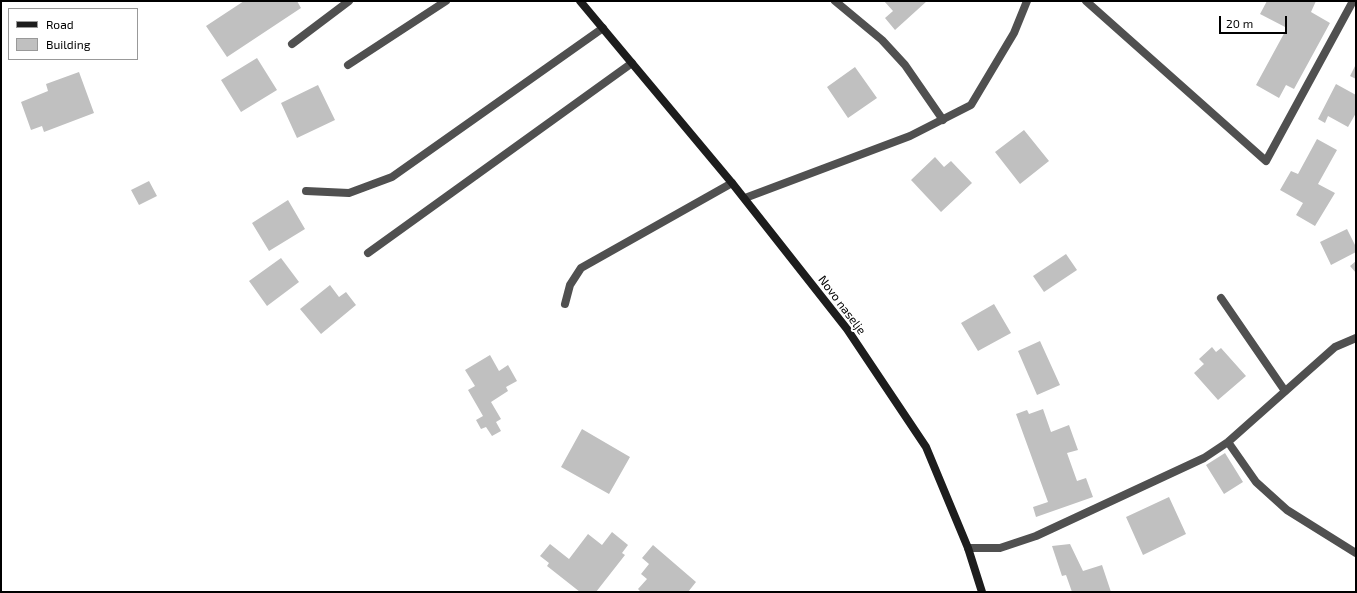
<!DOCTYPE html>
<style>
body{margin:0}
#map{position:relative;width:1357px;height:593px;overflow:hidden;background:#fff;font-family:"Exo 2",sans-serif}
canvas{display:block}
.frame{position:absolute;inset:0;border:2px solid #000;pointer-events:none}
.legend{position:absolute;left:8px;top:8px;width:130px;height:52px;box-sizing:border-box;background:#fff;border:1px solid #999;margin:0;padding:5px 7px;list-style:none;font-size:12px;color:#000}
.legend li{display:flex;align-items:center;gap:8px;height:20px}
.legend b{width:20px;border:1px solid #999}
.scale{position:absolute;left:1219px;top:16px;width:68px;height:18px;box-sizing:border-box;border:2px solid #000;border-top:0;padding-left:5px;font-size:12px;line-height:14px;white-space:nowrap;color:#000;-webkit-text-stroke:3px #fff;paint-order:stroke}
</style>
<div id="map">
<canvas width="1357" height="593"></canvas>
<div class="frame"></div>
<ul class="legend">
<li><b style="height:5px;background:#1d1d1d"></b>Road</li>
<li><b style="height:11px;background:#c0c0c0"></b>Building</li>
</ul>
<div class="scale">20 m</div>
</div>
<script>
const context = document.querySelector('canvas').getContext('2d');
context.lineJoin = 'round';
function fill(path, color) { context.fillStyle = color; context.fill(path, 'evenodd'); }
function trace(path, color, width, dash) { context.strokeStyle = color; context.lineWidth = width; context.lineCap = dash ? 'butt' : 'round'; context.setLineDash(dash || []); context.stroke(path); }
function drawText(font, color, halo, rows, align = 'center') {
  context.font = font + ' "Exo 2",sans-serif'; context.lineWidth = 4; context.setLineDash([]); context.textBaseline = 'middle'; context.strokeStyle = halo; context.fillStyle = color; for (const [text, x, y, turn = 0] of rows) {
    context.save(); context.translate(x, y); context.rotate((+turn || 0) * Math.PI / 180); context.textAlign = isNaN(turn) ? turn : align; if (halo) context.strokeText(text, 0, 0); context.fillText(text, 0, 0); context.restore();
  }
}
const building = new Path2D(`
 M244 1H297L301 8 227 57 206 26Z
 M884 1H927L895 30 885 18 893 11Z
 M1267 1H1316L1311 12 1330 23 1294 89 1286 85 1279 98 1256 85 1287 28 1260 14Z
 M257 58 277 90 241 112 221 80Z
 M1356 64V79L1350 76Z
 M855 67 877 98 848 118 827 87Z
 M79 72 94 113 44 132 42 126 31 130 21 102 48 91 46 84Z
 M1336 84 1356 95V113L1348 127 1328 116 1325 123 1318 119Z
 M318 85 335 120 297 138 281 103Z
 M1024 130 1049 161 1020 184 995 152Z
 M1317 139 1337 150 1318 184 1335 193 1315 226 1296 215 1303 203 1280 190 1291 171 1298 174Z
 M935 157 944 167 951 161 972 183 941 212 911 180Z
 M149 181 157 196 139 205 131 190Z
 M288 200 305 229 269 251 252 223Z
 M1347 229 1356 247V252L1331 265 1320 242Z
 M1066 254 1077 270 1044 292 1033 276Z
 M281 258 299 282 267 306 249 281Z
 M1356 261V273L1350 266Z
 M330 285 339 297 346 292 356 305 321 334 300 309Z
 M994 304 1011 333 978 351 961 323Z
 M1040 341 1060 385 1037 395 1018 351Z
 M1212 347 1216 352 1221 348 1246 376 1218 400 1194 373 1204 364 1199 359Z
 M490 355 499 371 508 365 517 381 506 387 508 391 491 402 501 419 496 422 501 431 492 436 486 427 481 429 476 420 483 416 468 390 475 386 465 370Z
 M1043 409 1051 432 1069 425 1078 450 1067 453 1077 481 1086 478 1093 497 1036 517 1033 507 1048 502 1016 414 1027 410 1029 414Z
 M582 429 630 457 609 494 561 467Z
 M1225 453 1243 482 1224 494 1206 465Z
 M1169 497 1186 534 1143 555 1126 517Z
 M612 532 628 545 622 553 625 555 596 592H580L547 566 549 563 540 556 550 544 569 559 588 534 602 545Z
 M1070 544 1083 571 1102 565 1111 592H1072L1066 575 1062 576 1052 546Z
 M653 545 696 582 688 592H641L638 589 647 579 641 574 649 564 642 558Z`);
const lane = new Path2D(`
 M835 1 882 40 905 65 943 120
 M292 44 349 1
 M348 65 446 1
 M306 191 349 193 392 177 603 28
 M368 253 632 63
 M1221 298 1285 391
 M565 304 570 285 581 268 732 183`);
const street = new Path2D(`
 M1086 1 1266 161 1353 1
 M745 198 910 136 971 105 1014 33 1027 1
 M1228 442 1256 482 1287 510 1356 553
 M968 548H1000L1036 536 1204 458 1228 442 1335 347 1356 338`);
const secondary = new Path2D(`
 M580 1 732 183 847 329 926 447 968 548 982 592`);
const streetNames = [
 ["Novo naselje",842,305,53]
];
fill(building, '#c0c0c0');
trace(lane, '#505050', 8);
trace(street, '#505050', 8);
trace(secondary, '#1d1d1d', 8);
drawText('12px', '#000', '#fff', streetNames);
</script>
